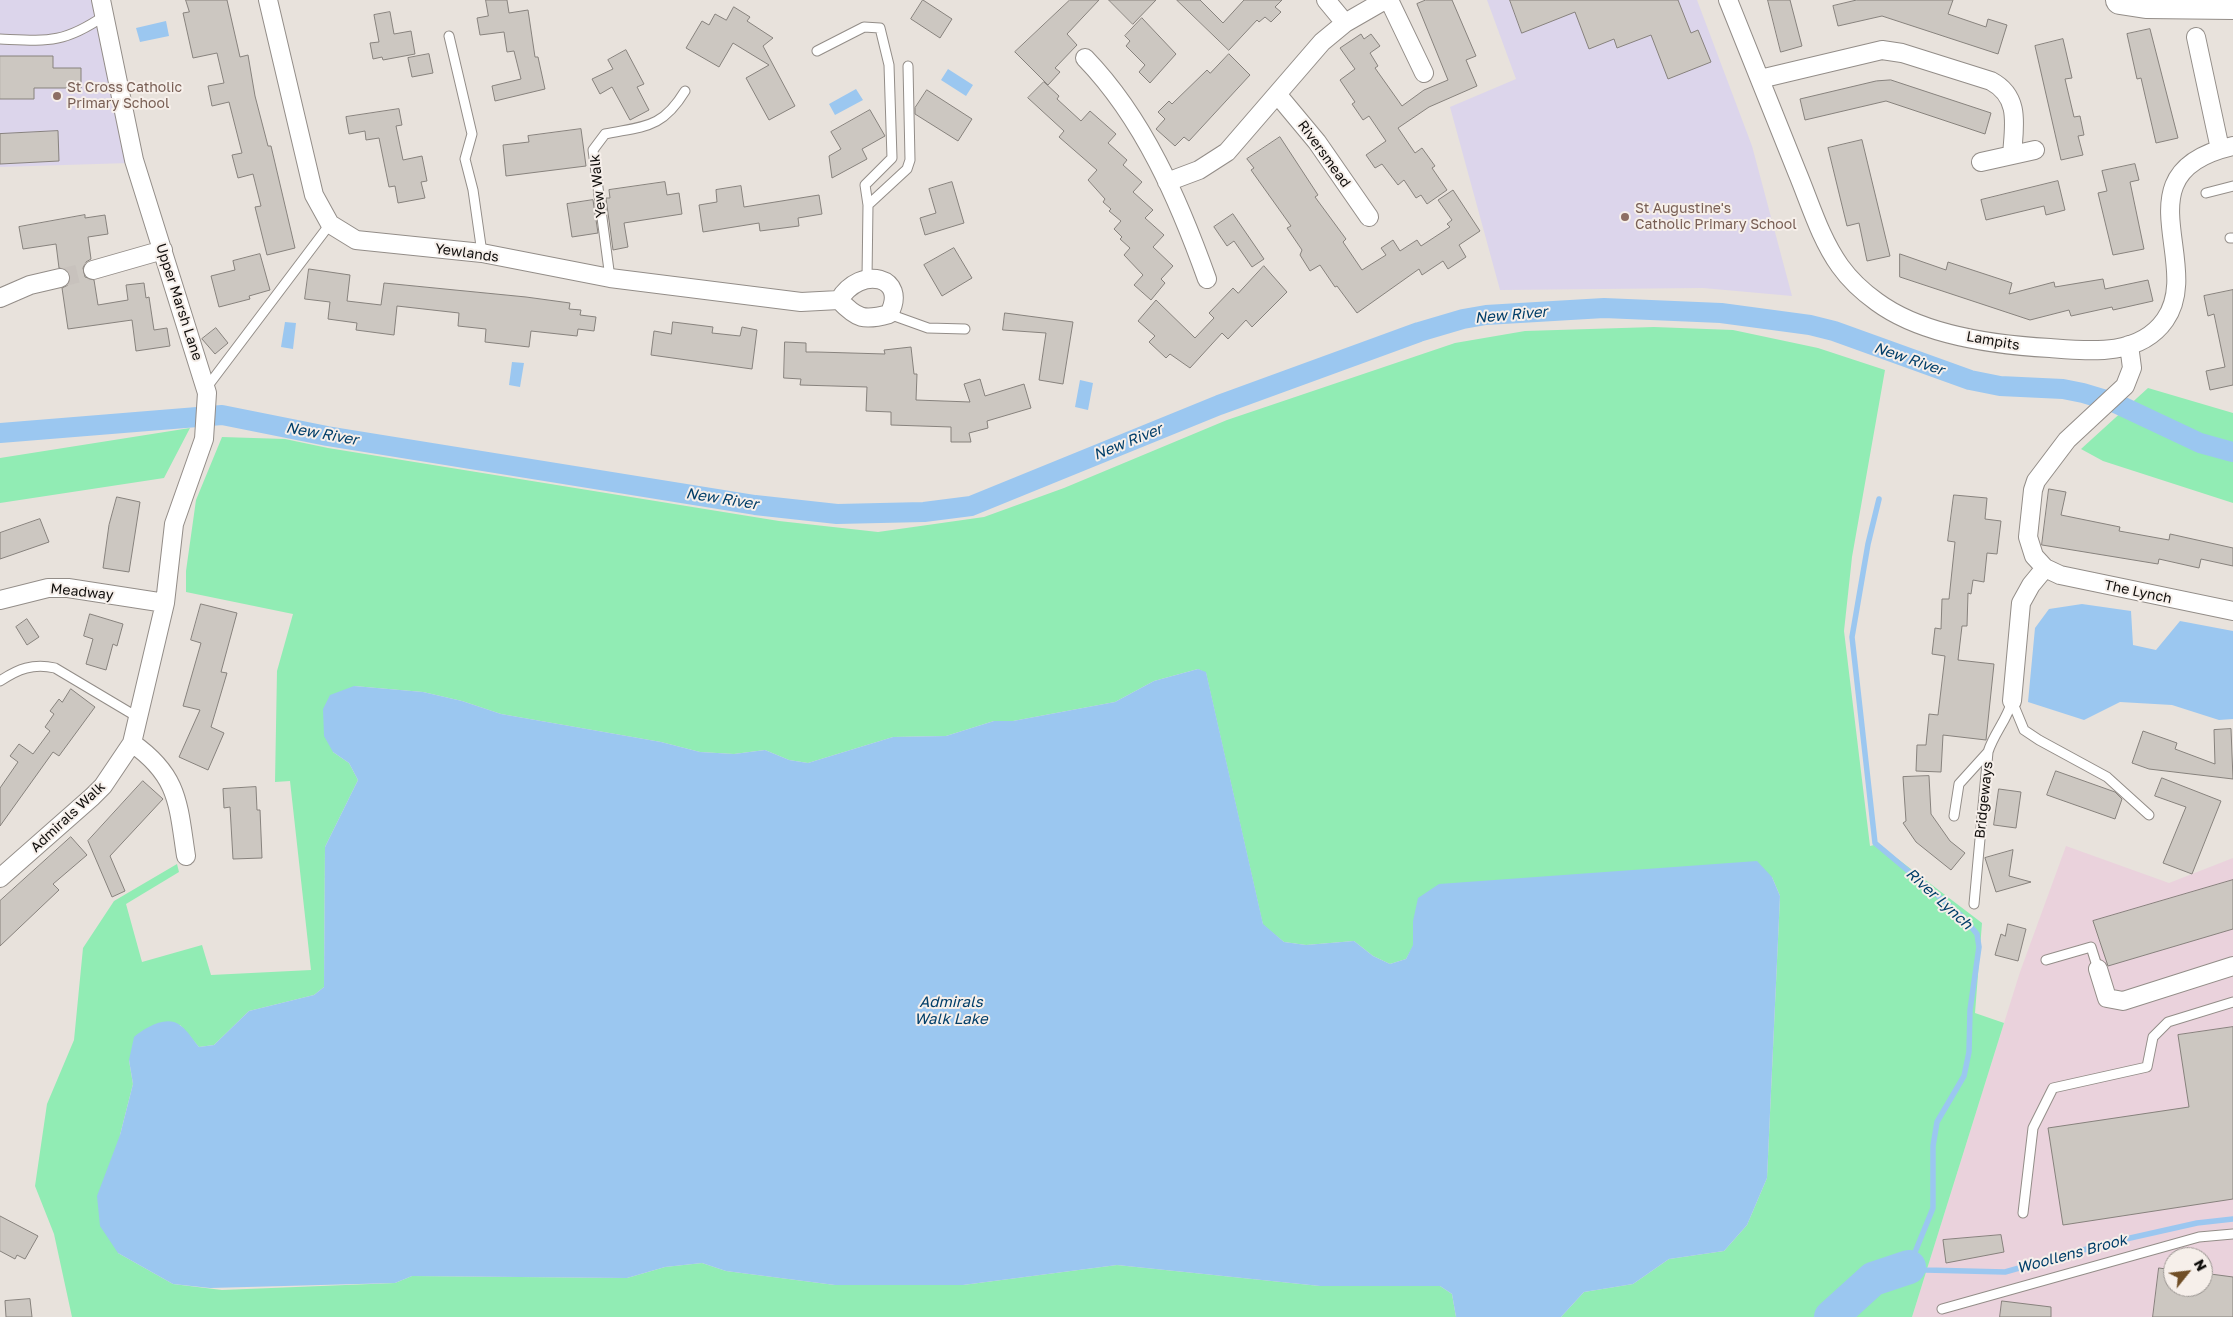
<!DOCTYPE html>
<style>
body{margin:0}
#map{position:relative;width:2233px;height:1317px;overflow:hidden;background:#e8e2dc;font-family:"Golos Text",sans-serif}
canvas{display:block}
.north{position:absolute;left:2163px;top:1247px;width:50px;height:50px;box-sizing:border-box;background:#f6efea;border:1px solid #9a9591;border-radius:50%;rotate:61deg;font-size:14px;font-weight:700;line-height:20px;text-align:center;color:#100e0c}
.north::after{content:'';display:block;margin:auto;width:18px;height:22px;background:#704e26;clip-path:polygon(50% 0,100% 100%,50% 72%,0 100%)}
</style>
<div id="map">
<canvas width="2233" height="1317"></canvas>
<div class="north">N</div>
</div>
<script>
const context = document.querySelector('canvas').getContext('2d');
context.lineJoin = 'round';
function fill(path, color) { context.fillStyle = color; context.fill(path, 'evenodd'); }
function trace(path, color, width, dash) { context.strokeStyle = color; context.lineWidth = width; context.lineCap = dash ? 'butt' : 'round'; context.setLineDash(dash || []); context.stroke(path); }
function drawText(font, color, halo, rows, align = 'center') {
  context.font = font + ' "Golos Text",sans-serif'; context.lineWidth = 4; context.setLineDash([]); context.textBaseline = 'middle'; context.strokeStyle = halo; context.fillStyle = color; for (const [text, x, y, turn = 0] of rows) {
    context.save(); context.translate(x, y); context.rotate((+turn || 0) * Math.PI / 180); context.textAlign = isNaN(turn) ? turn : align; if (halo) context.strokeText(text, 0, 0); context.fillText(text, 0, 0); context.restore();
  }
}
const industrial = new Path2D(`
 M2066 846 2169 883 2233 858V1317H1912L2020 972ZM2173 1257H2203V1287H2173Z`);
const education = new Path2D(`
 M0 0H94L129 163 0 167Z
 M1487 0H1697L1752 146 1792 296 1703 288 1500 290 1450 107 1516 79Z`);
const green = new Path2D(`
 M1654 327 1733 330 1818 348 1885 370 1852 557 1844 631 1870 846 1878 844 1982 923 1975 1013 2004 1023 1912 1317H1561L1584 1292 1633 1284 1669 1259 1724 1251 1747 1225 1767 1178 1780 896 1772 877 1413 921 1414 945 1406 959 1390 964 1373 956 1354 941 1306 945 1284 942 1263 925 1206 673 1198 669 1154 681 1115 702 1013 721H994L946 736 893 737 808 763 789 760 765 750 734 754 700 752 661 742 501 714 462 701 423 692 354 686 333 752 349 763 358 780 325 847 324 987 314 995 249 1011 214 1045 199 1047 180 1025 129 1060 133 1084 120 1135 118 1253 173 1284 222 1290 395 1283 412 1276 627 1278 665 1267 702 1263 726 1271 835 1285H963L1117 1265 1320 1286H1440L1452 1294 1456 1317H72L54 1234 35 1186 47 1104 74 1040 83 948 114 901 177 864 179 872 126 904 142 962 202 945 211 975 311 970 290 781 275 782 277 671 293 614 186 592V571L196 500 222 437 285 439 328 448 779 521 878 532 984 517 1064 488 1227 420 1455 343 1525 331Z
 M2148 388 2233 413V503L2103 461 2081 449Z
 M190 428 164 478 0 503V458Z`);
const water = new Path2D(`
 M166 21 169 36 140 42 136 28Z
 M948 69 973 85 966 96 941 80Z
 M856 89 863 100 835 115 829 104Z
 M285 322 296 323 293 349 281 347Z
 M512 362 524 363 520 387 509 385Z
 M1080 380 1093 383 1088 410 1075 407Z
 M2082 604 2131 611 2133 645 2156 650 2180 621 2233 631V719L2219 720 2172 705 2120 702 2084 720 2028 702 2035 628 2049 609Z
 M1198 669 1206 672 1263 924 1284 942 1306 945 1354 941 1373 956 1390 964 1406 959 1413 945V921L1418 898 1439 884 1757 861 1772 877 1780 896 1767 1178 1747 1225 1724 1251 1669 1259 1633 1284 1584 1292 1561 1317H1456L1452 1294 1440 1286H1320L1117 1265 963 1285H835L726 1271 702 1263 665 1267 627 1278 412 1276 395 1283 210 1288 173 1284 118 1253 100 1226 97 1196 120 1135 133 1084 129 1060 134 1037C145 1028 167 1014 181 1026 188 1031 193 1040 199 1047L214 1045 249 1011 314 995 324 987 325 847 358 780 349 763 333 752 324 736 323 709 330 695 354 686 423 692 462 701 501 714 661 742 700 752 734 754 765 750 789 760 808 763 893 737 946 736 994 721H1013L1115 702 1154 681Z`);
const stream = new Path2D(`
 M1879 499 1868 544 1852 637 1875 843 1963 917 1977 934 1979 947 1970 1010 1969 1052 1964 1076 1937 1122 1933 1146V1208L1909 1267 1926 1270 2005 1272 2108 1243 2197 1223 2233 1219`);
const canal = new Path2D(`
 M0 433 222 415 327 436 755 505 837 514 924 512 971 506 1219 405 1419 332 1463 319 1486 315 1604 308 1721 313 1810 325 1834 331 1970 380 2000 386 2063 389 2083 393 2113 402 2200 443 2233 452`);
const river = new Path2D(`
 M1831 1317 1873 1279 1909 1267`);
const building = new Path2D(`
 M186 0H227L240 57 248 55 255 96 268 146H271L295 248 267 255 255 207 261 206 253 174 238 178 232 155 242 153 229 102 212 106 208 86 224 83 217 53 193 58 183 13 189 12Z
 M486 0H507L509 13 528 10 535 57H538L545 89 495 101 492 86 521 79 514 51 507 52 504 32 480 35 477 18 488 16Z
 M923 0 952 19 940 38 911 19Z
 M1070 0H1099L1067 34 1077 45 1055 68 1060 72 1048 85 1015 52Z
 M1109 0H1156L1133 24Z
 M1177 0H1200L1223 23 1244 0H1282L1275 7 1281 12 1271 22 1265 17 1259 22 1257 20 1229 50Z
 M1426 0H1452L1476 56 1466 60 1477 86 1429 107 1398 128 1415 153 1422 148 1435 166 1432 168 1447 190 1427 204 1421 195 1416 198 1404 180 1398 185 1382 164 1375 168 1366 155 1386 141 1369 116 1363 120 1352 104 1355 102 1340 80 1355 69 1340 48 1361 34 1364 39 1371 34 1380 46 1370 53 1378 66 1375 68 1402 106 1424 90 1448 80 1417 4Z
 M1510 0H1678L1691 33 1698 30 1711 62 1668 79 1651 35 1617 48 1614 39 1589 49 1575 12 1522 33Z
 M1768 0H1790L1802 46 1781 52Z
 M1857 0H1953L1948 14 1986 27 1988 19 2007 25 1998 54 1882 16 1838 26 1833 6Z
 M734 7 750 17 747 21 773 38 763 46 795 106 769 120 746 78 769 65 733 43 719 67 686 48 702 21 709 25 715 14 726 20Z
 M390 12 394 34 411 31 415 54 383 60 382 57 373 59 370 43 379 42 374 15Z
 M1142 18 1176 54 1150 83 1139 72 1145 65 1126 46 1130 41 1125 36Z
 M2150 29 2178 138 2156 143 2141 78 2137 79 2127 34Z
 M2063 39 2072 78 2065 79 2074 117 2080 116 2084 135 2078 136 2083 155 2061 160 2035 46Z
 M626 50 644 84 637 87 649 110 630 120 612 87 600 94 592 79 613 69 608 60Z
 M429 54 433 73 412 77 408 58Z
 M1229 54 1250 75 1189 141 1184 137 1175 146 1156 129 1165 119 1158 112 1169 101 1172 104 1207 70 1210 73Z
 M0 56H53V68H81V88H34V99H0Z
 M1891 80 1991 113 1985 134 1886 101 1805 120 1800 99 1876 81Z
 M1044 82 1059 96 1057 99 1081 121 1090 111 1116 134 1108 143 1127 160 1123 165 1142 182 1133 192 1153 210 1145 218 1164 235 1153 247 1173 266 1161 279 1165 283 1151 300 1134 285 1143 275 1124 255 1130 248 1120 239 1122 237 1114 229 1121 221 1109 211 1111 209 1103 202 1105 199 1088 180 1097 170 1059 137 1064 131 1028 98Z
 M927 90 972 119 958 141 915 114V108Z
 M399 109 402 125 396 126 403 160 422 156 427 181 421 182 425 198 398 203 395 186 389 187 379 138 366 140 365 131 349 134 346 117Z
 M870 110 885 136 862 149 867 159 832 178 829 156 841 149 831 132Z
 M581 129 586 166 506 176 503 145 529 142 528 136Z
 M58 131 59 161 0 164V134Z
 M1280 137 1318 195 1315 197 1346 239 1343 242 1362 270 1386 255 1381 248 1393 240 1400 251 1417 240 1421 246 1450 227 1447 224 1452 220 1438 200 1453 190 1480 231 1459 245 1466 257 1448 269 1443 261 1422 275 1419 269 1357 313 1337 286 1335 287 1320 265 1310 271 1300 255 1302 250 1287 228 1291 226 1251 170 1254 168 1247 159Z
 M1862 140 1890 256 1867 261 1859 223 1847 226 1828 148Z
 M2135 164 2139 180 2130 182 2144 249 2113 255 2098 193 2107 191 2102 171Z
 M2058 181 2065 210 2046 215 2044 206 1986 220 1981 200Z
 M665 182 667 195 679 193 682 214 624 223 628 247 613 250 606 198H610L609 190Z
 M952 182 964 223 925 235 920 218 936 213 929 189Z
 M741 186 744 207 819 195 822 214 798 218 799 226 760 231 759 223 703 232 699 205 717 202 716 190Z
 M593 200 598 233 572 237 567 204Z
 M1233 214 1264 259 1252 267 1234 241 1227 246 1214 227Z
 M85 215V218L105 215 108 234 88 237 91 259 86 262 83 268 85 277 94 280 98 305 128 300 126 285 144 283 146 298 149 297 154 330 167 328 170 346 136 351 132 320 68 329 62 288 68 285 70 276 67 270 59 268 56 244 23 249 19 227Z
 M954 248 972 278 942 296 924 265Z
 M260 254 270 290 249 296 250 299 219 307 211 276 235 270 233 261Z
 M1900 254 1946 270 1948 262 2012 283 2009 294 2054 282 2055 287 2103 279 2105 289 2148 280 2153 301 2113 310 2112 307 2071 316 2069 310 2030 320 1900 277Z
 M1264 266 1287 292 1252 327 1246 320 1228 339 1222 333 1190 368 1170 354 1166 358 1149 342 1155 336 1138 321 1156 300 1195 338 1214 318 1209 313 1233 288 1238 293Z
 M309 269 350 275 347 301 381 305 384 283 526 297 570 303 569 309 581 310 580 315 596 317 594 331 578 329 577 336 531 331 529 347 485 342 486 329 458 326 459 313 397 306 394 335 356 330 357 323 328 319 330 302 305 299Z
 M2233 290V385L2210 390 2206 371 2225 367 2214 314 2208 316 2204 296Z
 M1005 313 1073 322 1063 384 1039 380 1046 333 1003 330Z
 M673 322 713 327 712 333 740 336 742 327 757 330 752 369 651 355 654 331 671 334Z
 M216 328 228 343 215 354 202 339Z
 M785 342 806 343V352H817L885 354 884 350 911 347 914 374H917L916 400 970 402 964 384 980 379 985 396 1024 384 1031 408 987 421 988 428 969 433 971 442H951V427L891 425V412L866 411 867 387 800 385 801 379 784 378Z
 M2049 489 2066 492 2061 515 2120 527 2119 531 2169 540 2170 534 2233 548V566L2201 559 2199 568 2159 559 2158 564 2042 545Z
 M1954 495 1987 498 1985 519 2001 521 1997 554 1987 553 1984 582 1973 580 1971 594 1968 593 1967 626H1962L1958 660 1994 664 1986 740 1943 735 1941 772 1916 771 1917 745H1926L1929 714 1938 715 1945 656 1932 654 1935 628 1941 629 1942 599H1949L1955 542 1948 541Z
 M117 497 140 502 129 572 103 568 109 525Z
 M40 519 49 542 0 559V533Z
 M201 604 237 613 221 672 227 673 211 727 224 733 208 770 179 757 200 710 183 706 201 643 191 640Z
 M90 614 123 624 117 646 113 644 106 670 86 664 93 639 84 636Z
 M27 619 39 637 27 645 16 627Z
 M71 689 95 707 59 756 53 752 0 826V788L18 762 10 756 19 744 33 754 50 731 45 727 54 714 50 711 59 699 62 702Z
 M2231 729 2233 779 2149 769 2132 763 2143 731 2177 743 2175 749 2215 764 2214 730Z
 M2056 771 2115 792 2122 799 2115 819 2047 795Z
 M1929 776 1931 814 1950 841 1965 853 1951 870 1916 842 1903 823 1906 821 1903 777Z
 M2162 778 2221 801 2192 874 2163 863 2186 807 2155 796Z
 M143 781 163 799 110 856 125 891 112 897 88 841Z
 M256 787 257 810H260L262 858 233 859 230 807 224 808 223 789Z
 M1999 789 2021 792 2016 828 1994 825Z
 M71 837 87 855 53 884 59 890 0 946V901Z
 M2013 850 2009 876 2031 882 1996 892 1985 858Z
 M2233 880V929L2108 966 2093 921Z
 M2008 924 2026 929 2018 961 1995 955 2001 934 2005 936Z
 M2233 1027V1199L2063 1225 2048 1128 2189 1107 2178 1035Z
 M0 1216 38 1236 25 1259 17 1255 15 1259 0 1251Z
 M2001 1235 2004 1252 1946 1263 1943 1240Z
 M2159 1268 2173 1270V1287H2203V1273L2233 1277V1317H2153Z
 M30 1299 32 1317H6L5 1301Z
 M2002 1301 2051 1307V1317H2000Z`);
const streetTunnel = new Path2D(`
 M60 278 93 270`);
const lane = new Path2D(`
 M449 36 472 134 465 159 473 190 482 253
 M0 39C47 41 63 44 104 16
 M817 51 864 27 880 28 889 65 892 158 865 185 868 205 867 278
 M2206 193 2233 186
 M868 205 907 169 910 160 908 66
 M2230 238H2233
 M610 278 593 150 605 134C644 126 662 129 685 91
 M889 314 928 328 965 329
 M207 387 330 224
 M0 681C18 669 33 663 55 668L139 718
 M2012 701 2024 730 2039 740 2107 777 2149 815
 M1954 816 1959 784 1988 752
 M1974 904 1988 752C1994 733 2007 720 2012 701
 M2046 960 2091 947 2098 969
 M2023 1213 2033 1128 2053 1088 2147 1067 2153 1037 2168 1022 2233 1002
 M1942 1309 2199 1237 2233 1234`);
const street = new Path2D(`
 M268 0 314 195 330 224 356 240 482 253 610 278 801 302 839 300C857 319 864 321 889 314 909 277 861 264 839 300
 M1326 0 1345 23
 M1389 0 1424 73
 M1728 0C1751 57 1774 115 1797 172 1810 203 1820 238 1840 266 1850 280 1863 292 1877 302 1922 335 1995 345 2050 348 2089 351 2139 357 2165 320 2205 263 2117 172 2233 146
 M2196 37 2220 149
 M1085 58C1144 119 1179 201 1207 279
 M1760 79 1882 50 1902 53 1991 81C2021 97 2014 126 2012 155
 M1277 94 1317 142 1369 217
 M1981 162 2035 150
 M1167 182 1199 170 1227 152 1322 42 1345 23 1385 0
 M93 270 163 250
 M0 298 30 285 60 278
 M2045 568 2060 575 2233 611
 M0 600 48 588H68L165 603
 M2012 701 2021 603 2031 585 2045 568 2034 556 2028 537 2033 490 2036 481 2067 440 2125 386 2132 368 2129 345
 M132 743C179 776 178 804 186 856
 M0 878 92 797 103 786 132 743 165 603 174 524 204 439 207 393 134 160 101 0
 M2098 969 2107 998 2123 1001 2233 966`);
const primary = new Path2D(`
 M2120 0 2146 4 2233 5`);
const markers = [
 [57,96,5,"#8d6e63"],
 [1625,217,5,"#8d6e63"]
];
const educationNames = [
 ["St Cross Catholic",67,88],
 ["Primary School",67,104],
 ["St Augustine's",1635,209],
 ["Catholic Primary School",1635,225]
];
const streetNames = [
 ["Riversmead",1324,154,54],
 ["Yew Walk",598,186,-96],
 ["Yewlands",467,253,8],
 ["Upper Marsh Lane",179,302,72],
 ["Lampits",1993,341,10],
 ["Meadway",82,592,6],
 ["The Lynch",2138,592,12],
 ["Bridgeways",1984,800,-84],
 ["Admirals Walk",68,817,-43]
];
const waterNames = [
 ["New River",1511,315,-5],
 ["New River",1909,359,19],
 ["New River",322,434,10],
 ["New River",1128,442,-22],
 ["New River",722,499,9],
 ["River Lynch",1939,899,42],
 ["Admirals",951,1002],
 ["Walk Lake",951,1019],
 ["Woollens Brook",2072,1254,-15]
];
fill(industrial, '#ead2dc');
fill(education, '#dcd5eb');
fill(green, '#91ecb4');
fill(water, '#9bc7f0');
trace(stream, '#9bc7f0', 5.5);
trace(canal, '#9bc7f0', 20);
trace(river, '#9bc7f0', 34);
fill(building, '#ccc7c1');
trace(building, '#87827d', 1);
trace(streetTunnel, '#c8c2bd', 18, [18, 9]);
trace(lane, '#938d88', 11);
trace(street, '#938d88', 20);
trace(primary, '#938d88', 30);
trace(lane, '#fff', 9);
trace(street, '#fff', 18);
trace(primary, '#fff', 28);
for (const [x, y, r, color] of markers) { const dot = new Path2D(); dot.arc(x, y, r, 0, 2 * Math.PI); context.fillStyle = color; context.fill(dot); trace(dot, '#f6efea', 2); }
drawText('14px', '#785e54', '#f6efea', educationNames, 'left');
drawText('14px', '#100e0c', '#f6efea', streetNames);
drawText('italic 15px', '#013e69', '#f6efea', waterNames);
</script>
